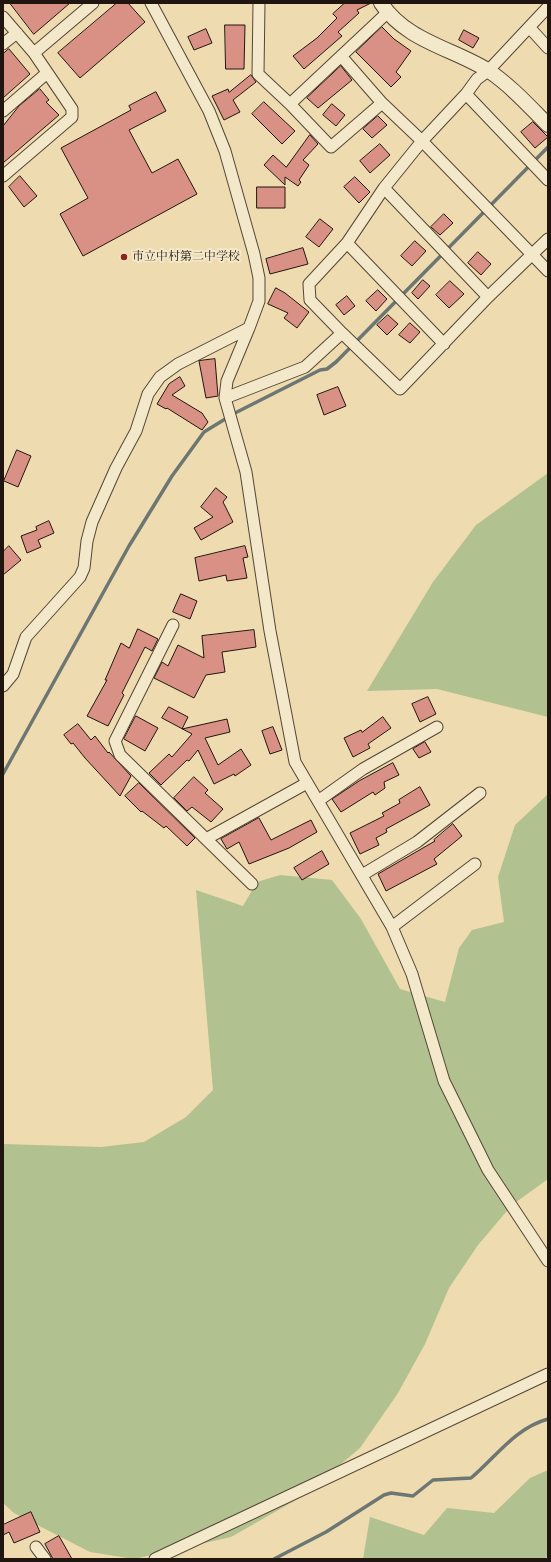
<!DOCTYPE html>
<meta charset="utf-8">
<style>
body{margin:0}
#map{position:relative;width:551px;height:1562px;overflow:hidden;background:#eedbaf;font-family:"IM FELL French Canon",serif}
canvas{display:block}
.frame{position:absolute;inset:0;border:4px solid #21150f;pointer-events:none}
</style>
<div id="map">
<canvas width="551" height="1562"></canvas>
<div class="frame"></div>
</div>
<script>
const context = document.querySelector('canvas').getContext('2d');
context.lineJoin = 'round';
function fill(path, color) { context.fillStyle = color; context.fill(path, 'evenodd'); }
function trace(path, color, width, dash) { context.strokeStyle = color; context.lineWidth = width; context.lineCap = dash ? 'butt' : 'round'; context.setLineDash(dash || []); context.stroke(path); }
function drawText(font, color, halo, rows, align = 'center') {
  context.font = font + ' "IM FELL French Canon","Noto Serif JP",serif'; context.lineWidth = 4; context.setLineDash([]); context.textBaseline = 'middle'; context.strokeStyle = halo; context.fillStyle = color; for (const [text, x, y, turn = 0] of rows) {
    context.save(); context.translate(x, y); context.rotate((+turn || 0) * Math.PI / 180); context.textAlign = isNaN(turn) ? turn : align; if (halo) context.strokeText(text, 0, 0); context.fillText(text, 0, 0); context.restore();
  }
}
const green = new Path2D(`
 M548 473V717L437 689 367 691 433 582 476 525Z
 M548 794V1179L512 1205 478 1245 449 1288 425 1344 398 1393 360 1448 303 1496 231 1537 134 1559 90 1552 14 1513 3 1503V1144L101 1147 144 1142 186 1117 213 1090 196 890 243 906 257 882 280 875 332 880 361 919 400 989 445 1002 459 948 472 930 504 922 498 877 515 825Z
 M548 1470V1555L545 1559H363L370 1517 424 1535 447 1508 494 1513 530 1478Z`);
const stream = new Path2D(`
 M3 774 129 546 172 476 204 432 235 413 320 370 327 369 336 362 548 147
 M274 1559 326 1532 384 1495 391 1493 413 1496 433 1480 471 1478C496 1457 515 1428 548 1419`);
const building = new Path2D(`
 M10 3H70L34 34Z
 M117 3H128L145 22 80 78 58 53Z
 M345 3H371L357 10 359 13 338 32 342 36 304 69 293 56 317 38 337 18 333 14Z
 M225 25H245L244 69H226Z
 M382 27 394 39 411 51 396 72 401 77 391 87 356 52Z
 M206 29 212 43 194 50 188 37Z
 M464 30 479 38 473 48 459 40Z
 M9 49 30 74 3 98V54Z
 M341 66 352 80 318 108 307 98Z
 M251 75 256 82 233 100 240 112 224 120 212 96 228 89 229 92Z
 M40 89 49 100 46 102 59 115 3 163V126L19 106Z
 M156 92 166 111 129 130 152 173 178 159 197 194 83 256 60 214 88 198 61 148 131 110 129 106Z
 M264 102 295 131 282 144 252 114Z
 M332 104 345 115 336 126 323 115Z
 M378 116 387 125 372 138 363 129Z
 M533 122 548 137 535 148 521 132Z
 M310 135 318 144 303 160 309 165 299 180 301 182 298 186 285 177V185L264 165 273 155 286 167Z
 M380 144 390 155 370 173 360 161Z
 M20 176 37 196 24 207 9 187Z
 M355 177 370 192 359 203 344 187Z
 M257 187H285V208H257Z
 M444 214 453 223 440 235 431 227Z
 M320 219 333 229 319 247 306 237Z
 M415 241 426 251 412 266 401 256Z
 M303 248 308 264 270 274 266 259Z
 M478 252 491 264 481 275 468 263Z
 M423 280 430 286 418 299 412 293Z
 M450 281 464 294 449 308 436 295Z
 M276 288 285 293 309 312 297 328 284 318 288 313 268 304Z
 M378 290 387 299 376 311 366 301Z
 M347 296 355 306 344 315 336 305Z
 M388 315 398 324 387 335 377 325Z
 M410 323 420 332 410 343 399 335Z
 M215 359 218 396 206 398 199 361Z
 M180 377 185 386 172 395 202 413 208 422 202 430 167 408 166 409 157 404 169 384Z
 M338 387 346 406 324 415 317 395Z
 M17 450 31 456 18 487 4 481Z
 M216 488 227 497 223 502 233 522 201 540 194 528 213 517 201 507Z
 M49 521 54 533 38 540 41 547 27 553 21 536 37 530 36 527Z
 M9 546 21 560 3 575V552Z
 M245 546 248 557 243 558 247 578 227 581 226 575 199 581 195 558Z
 M181 594 197 601 190 619 173 612Z
 M138 629 158 639 152 651 145 647 122 693 124 695 108 726 87 716 107 680H105L121 643 129 648Z
 M254 630 256 647 222 652 225 672 206 675 194 698 154 678 162 662 168 666 178 645 204 658 202 636Z
 M428 697 436 714 420 722 412 704Z
 M169 707 188 717 182 729 227 719 230 732 205 738 218 765 241 749 251 765 235 776 234 774 214 784 198 750 189 761 187 760 161 785 149 773 169 754 172 757 192 734 162 718Z
 M136 716 158 728 145 751 124 739Z
 M383 717 391 728 368 744 370 748 353 757 344 738 361 730 362 732Z
 M78 724 91 740 95 736 108 753 109 752 131 776 120 796 85 758 73 743 71 744 64 735Z
 M273 727 282 750 270 754 262 731Z
 M425 742 431 752 419 758 413 749Z
 M393 763 399 775 384 782 385 788 375 795 373 792 341 812 332 799 359 781Z
 M194 777 208 790 205 793 223 809 211 822 192 807 187 811 174 798Z
 M139 783 195 838 187 846 166 826 164 828 142 811 141 812 125 796Z
 M420 787 430 805 386 829 387 832 376 838 379 845 360 854 350 833 384 816 382 813 400 803 399 800Z
 M259 818 271 840 311 820 317 832 289 848 249 864 239 842 227 849 221 839Z
 M453 824 462 836 434 859 437 864 386 891 378 874 435 841 434 840Z
 M322 851 329 864 302 880 294 868Z
 M31 1512 40 1532 14 1543 9 1532 3 1535V1525Z
 M59 1536 72 1559H53L45 1544Z`);
const minor = new Path2D(`
 M259 3 258 74 290 104 331 147 382 103
 M548 7 488 71 477 79 466 94 422 141 384 188 347 243 309 284 310 300 342 333 400 389 488 297 548 239
 M3 17 34 53 72 109V117L3 176
 M529 27 548 48
 M3 44 17 33
 M34 53 93 3
 M341 56 382 103 422 141 548 271
 M466 94 548 180
 M290 104 387 13
 M3 111 47 73
 M384 188 488 297
 M347 243 444 344
 M249 328 227 381 225 398 246 472 270 631 295 762 392 927 412 974 444 1081 488 1170 548 1261
 M225 398 305 367 342 333
 M173 625 115 741 120 755 252 884
 M3 686 13 674 26 637 80 577 84 568 87 541 92 522 116 468 136 431 148 394 160 377 178 364 249 328 259 301V278L254 254 225 151 209 111 151 3
 M318 801 363 769 437 727
 M206 839 307 783
 M362 875 417 842 480 793
 M392 927 475 864
 M36 1547 45 1559
 M155 1559 548 1374`);
const tertiary = new Path2D(`
 M381 3C406 41 452 48 489 71 511 86 529 106 548 125`);
const markers = [
 [124,257,4,"#8f2418"]
];
const poiNames = [
 ["市立中村第二中学校",132,257]
];
fill(green, '#b2c190');
trace(stream, '#6c7773', 3.5);
fill(building, '#da9185');
trace(building, '#21150f', 1);
trace(minor, '#544637', 13);
trace(tertiary, '#544637', 16);
trace(minor, '#f4e8cb', 11);
trace(tertiary, '#f4e8cb', 14);
for (const [x, y, r, color] of markers) { const dot = new Path2D(); dot.arc(x, y, r, 0, 2 * Math.PI); context.fillStyle = color; context.fill(dot); trace(dot, '#f4e8cb', 1.5); }
drawText('12px', '#21150f', '#f4e8cb', poiNames, 'left');
</script>
